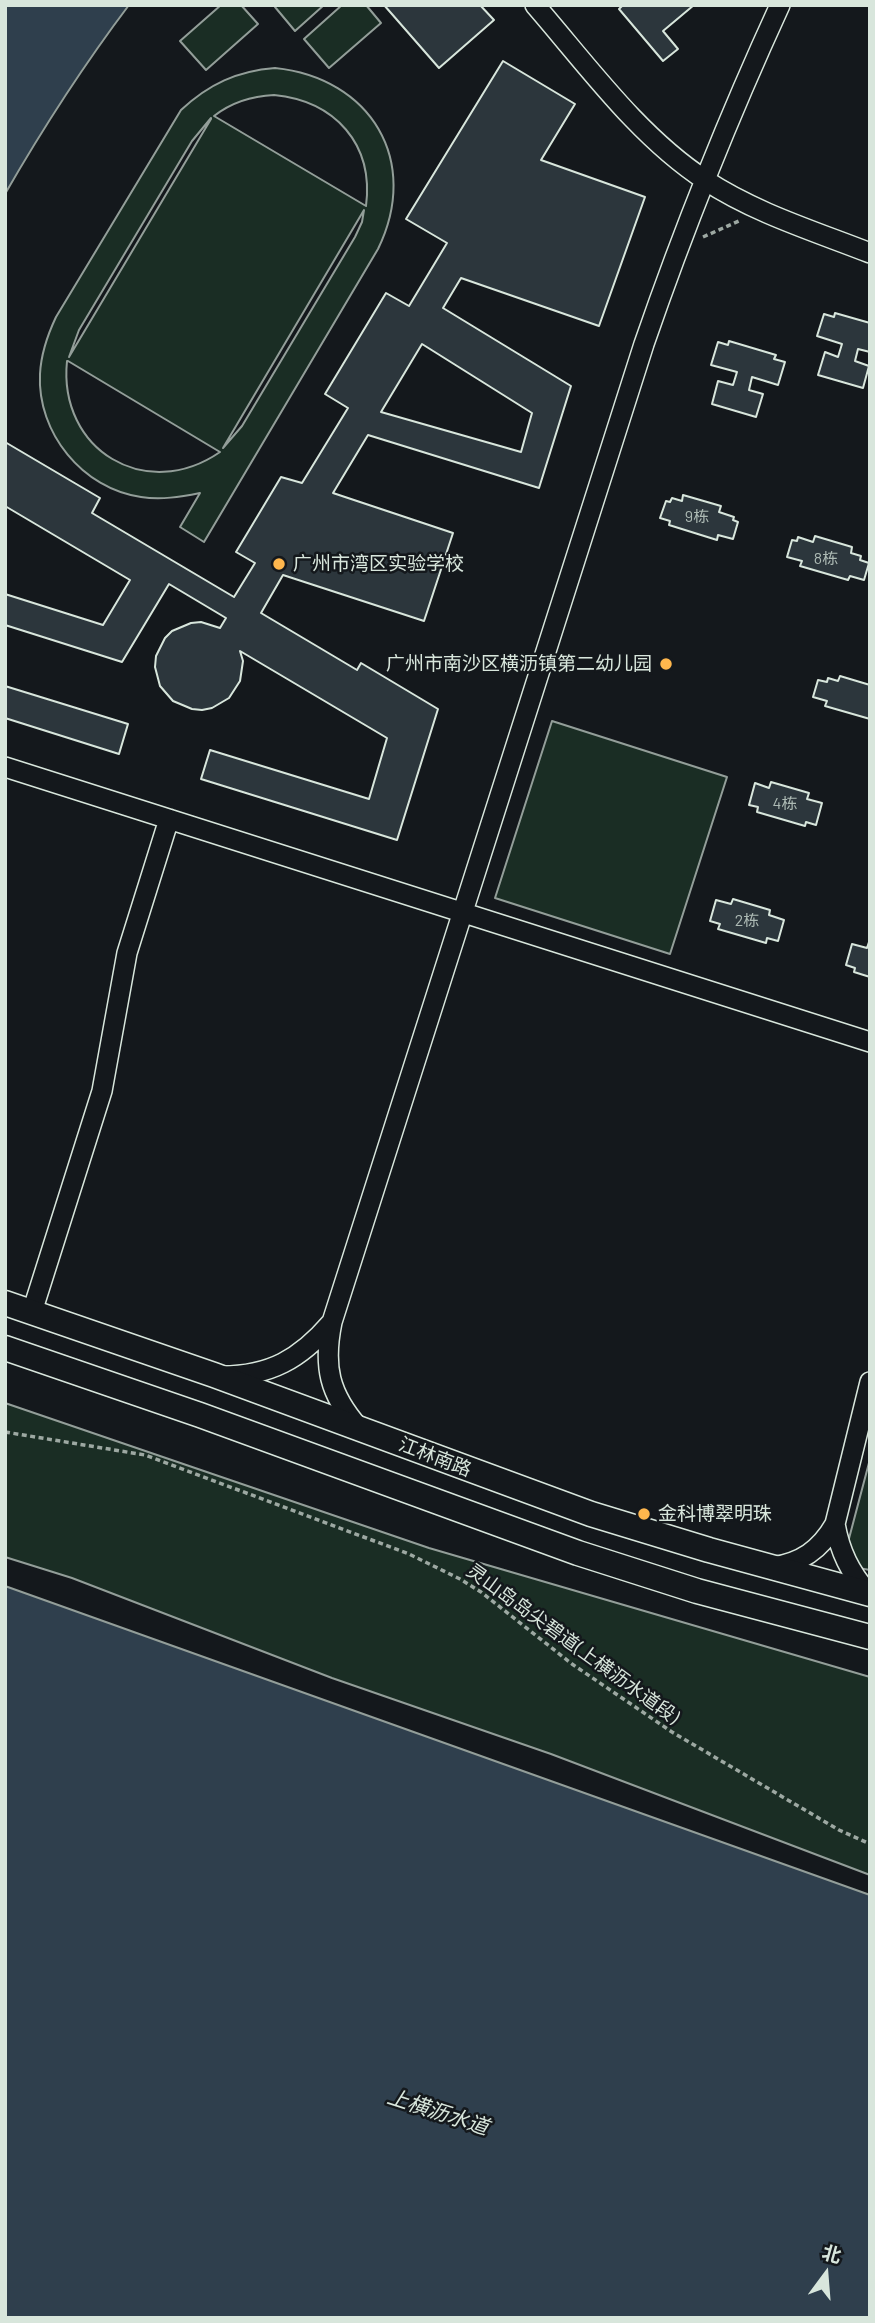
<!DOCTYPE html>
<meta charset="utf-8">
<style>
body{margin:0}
#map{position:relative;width:875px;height:2323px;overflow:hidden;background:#14181c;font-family:Barlow,"Noto Sans SC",sans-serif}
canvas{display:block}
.frame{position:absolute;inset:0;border:7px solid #d8e6dc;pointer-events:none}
.north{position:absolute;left:791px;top:2239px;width:70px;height:70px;-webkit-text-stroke:5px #14181c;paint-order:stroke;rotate:16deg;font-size:19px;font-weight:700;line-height:28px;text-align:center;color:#d8e6dc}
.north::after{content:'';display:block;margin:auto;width:24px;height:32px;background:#d8e6dc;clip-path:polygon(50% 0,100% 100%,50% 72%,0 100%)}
</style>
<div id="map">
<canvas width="875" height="2323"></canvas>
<div class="frame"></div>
<div class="north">北</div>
</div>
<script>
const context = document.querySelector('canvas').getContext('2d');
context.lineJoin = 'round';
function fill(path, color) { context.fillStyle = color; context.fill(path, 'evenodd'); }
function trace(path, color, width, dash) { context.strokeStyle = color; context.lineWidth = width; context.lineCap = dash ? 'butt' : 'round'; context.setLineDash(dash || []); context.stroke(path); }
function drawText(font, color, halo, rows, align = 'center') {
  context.font = font + ' Barlow,"Noto Sans SC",sans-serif'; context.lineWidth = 5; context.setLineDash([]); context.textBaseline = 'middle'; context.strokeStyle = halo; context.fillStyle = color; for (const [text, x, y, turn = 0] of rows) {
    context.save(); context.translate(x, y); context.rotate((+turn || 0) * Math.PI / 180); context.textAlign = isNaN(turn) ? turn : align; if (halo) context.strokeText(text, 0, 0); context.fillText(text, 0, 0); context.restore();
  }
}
const green = new Path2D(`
 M221 5H241L258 24 206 70 180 41Z
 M277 5H324L295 31 275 7Z
 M342 5H366L381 23 329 68 304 39Z
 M275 68C371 78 421 161 378 249L204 542 180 527 200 493C180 497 161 500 141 497 83 489 37 433 40 374 41 354 47 336 56 317L181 110C209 84 237 71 275 68ZM274 95C335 101 374 144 366 206L214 116C232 102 252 96 274 95ZM211 118V119L69 357 79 330 192 141ZM364 210 362 222 355 237 242 426 223 448ZM67 361H68L220 452C146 503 58 450 67 361Z
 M552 721 727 777 670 954 495 898Z
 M5 1403 429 1548 870 1677V1875L551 1754 332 1678 72 1578 5 1557Z
 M870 1459V1570L842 1565Z`);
const water = new Path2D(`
 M7 5H129C83 66 43 128 5 194V6Z
 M5 1586 870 1895V2318H5Z`);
const building = new Path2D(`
 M384 5H480L494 20 439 68Z
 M623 5H694L663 31 678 49 663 61 619 9Z
 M503 61 575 104 541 160 645 197 599 326 461 278 443 308 571 386 539 488 368 435 333 493 453 533 424 621 283 575 261 613 357 670 361 663 438 709 397 840 201 779 210 750 369 799 387 738 240 651 243 661 240 681 229 698 212 708 202 710 192 709 173 701 160 686 155 667 156 656 165 638 172 631 191 623 201 622 220 628 226 618 169 584 122 662 5 625V594L103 625 130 580 5 506V442L100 498 92 513 234 597 255 563 236 552 281 477 302 483 348 408 325 394 386 293 409 306 447 243 406 219ZM422 344 532 413 521 452 381 412Z
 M835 313 870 323V352L858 349 855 361 869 366 863 388 818 375 825 352 838 357 842 344 817 336 824 314 834 317Z
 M729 341 776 355 774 359 785 362 778 385 752 377 749 390 763 394 756 417 712 404 718 381 733 385 737 372 711 365 718 342 728 345Z
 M683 495 721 506 719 512 734 517 733 520 738 522 733 539 718 535 717 540 669 525 670 521 660 518 666 501 670 502 672 498 682 501Z
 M815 536 852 547 851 553 861 556 860 560 869 563 864 580 850 576 848 580 800 566 802 561 787 557 792 540 797 541 798 537 813 542Z
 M840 676 870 685V719L825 706 827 701 813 697 818 680 827 682 828 678 838 681Z
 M5 686 128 724 119 754 5 718Z
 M771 782 809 793 807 799 822 803 816 825 806 822 805 826 757 812 758 807 749 805 755 783 769 788Z
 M733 899 770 910 769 915 784 920 778 941 767 938 766 943 718 929 720 924 710 921 716 900 731 904Z
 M869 942 870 943V977L854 972 855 968 846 965 852 944 867 948Z`);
const path = new Path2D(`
 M703 237 741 220
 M5 1432 145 1455 409 1554 460 1579 481 1592 572 1664 672 1732 839 1830 870 1844`);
const minor = new Path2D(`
 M535 5C587 65 638 136 705 180 755 213 814 231 870 253
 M5 767 870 1042
 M32 1312 102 1091 127 953 169 819
 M222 1376C270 1376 300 1359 331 1323
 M359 1428C329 1394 323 1366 332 1322L644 344C684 228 729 116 780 5
 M835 1524C840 1552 850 1572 868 1593
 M772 1567C801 1563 820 1550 835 1524L870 1382`);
const major = new Path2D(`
 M5 1303 214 1375 591 1514 709 1550 870 1594
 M5 1348 200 1415 578 1553 697 1591 870 1637`);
const markers = [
 [279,564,7,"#ffb74d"],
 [666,664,7,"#ffb74d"],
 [644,1514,7,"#ffb74d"]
];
const numberNames = [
 ["9栋",697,517],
 ["8栋",826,559],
 ["4栋",785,804],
 ["2栋",747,921]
];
const poiNames = [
 ["广州市湾区实验学校",293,564],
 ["广州市南沙区横沥镇第二幼儿园",652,664,"right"],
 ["金科博翠明珠",658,1514]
];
const streetNames = [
 ["江林南路",435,1457,21],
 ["灵山岛岛尖碧道(上横沥水道段)",573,1644,36]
];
const waterNames = [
 ["上横沥水道",438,2112,18]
];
fill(green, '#1a2d24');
trace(green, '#939e99', 2);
fill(water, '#2f3f4d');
trace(water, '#939e99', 2);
fill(building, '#2c363c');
trace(building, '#d8e6dc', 2);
trace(minor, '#d8e6dc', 22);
trace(major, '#d8e6dc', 27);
trace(path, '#9da8a2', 3.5, [5, 3.5]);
trace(minor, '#14181c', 19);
trace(major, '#14181c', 24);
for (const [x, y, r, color] of markers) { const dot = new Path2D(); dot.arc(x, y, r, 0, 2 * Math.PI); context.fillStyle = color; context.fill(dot); trace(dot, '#14181c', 2.5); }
drawText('16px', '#adbab4', null, numberNames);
drawText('19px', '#d8e6dc', '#14181c', poiNames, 'left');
drawText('19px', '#d8e6dc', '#14181c', streetNames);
drawText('italic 21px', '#d8e6dc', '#14181c', waterNames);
</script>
